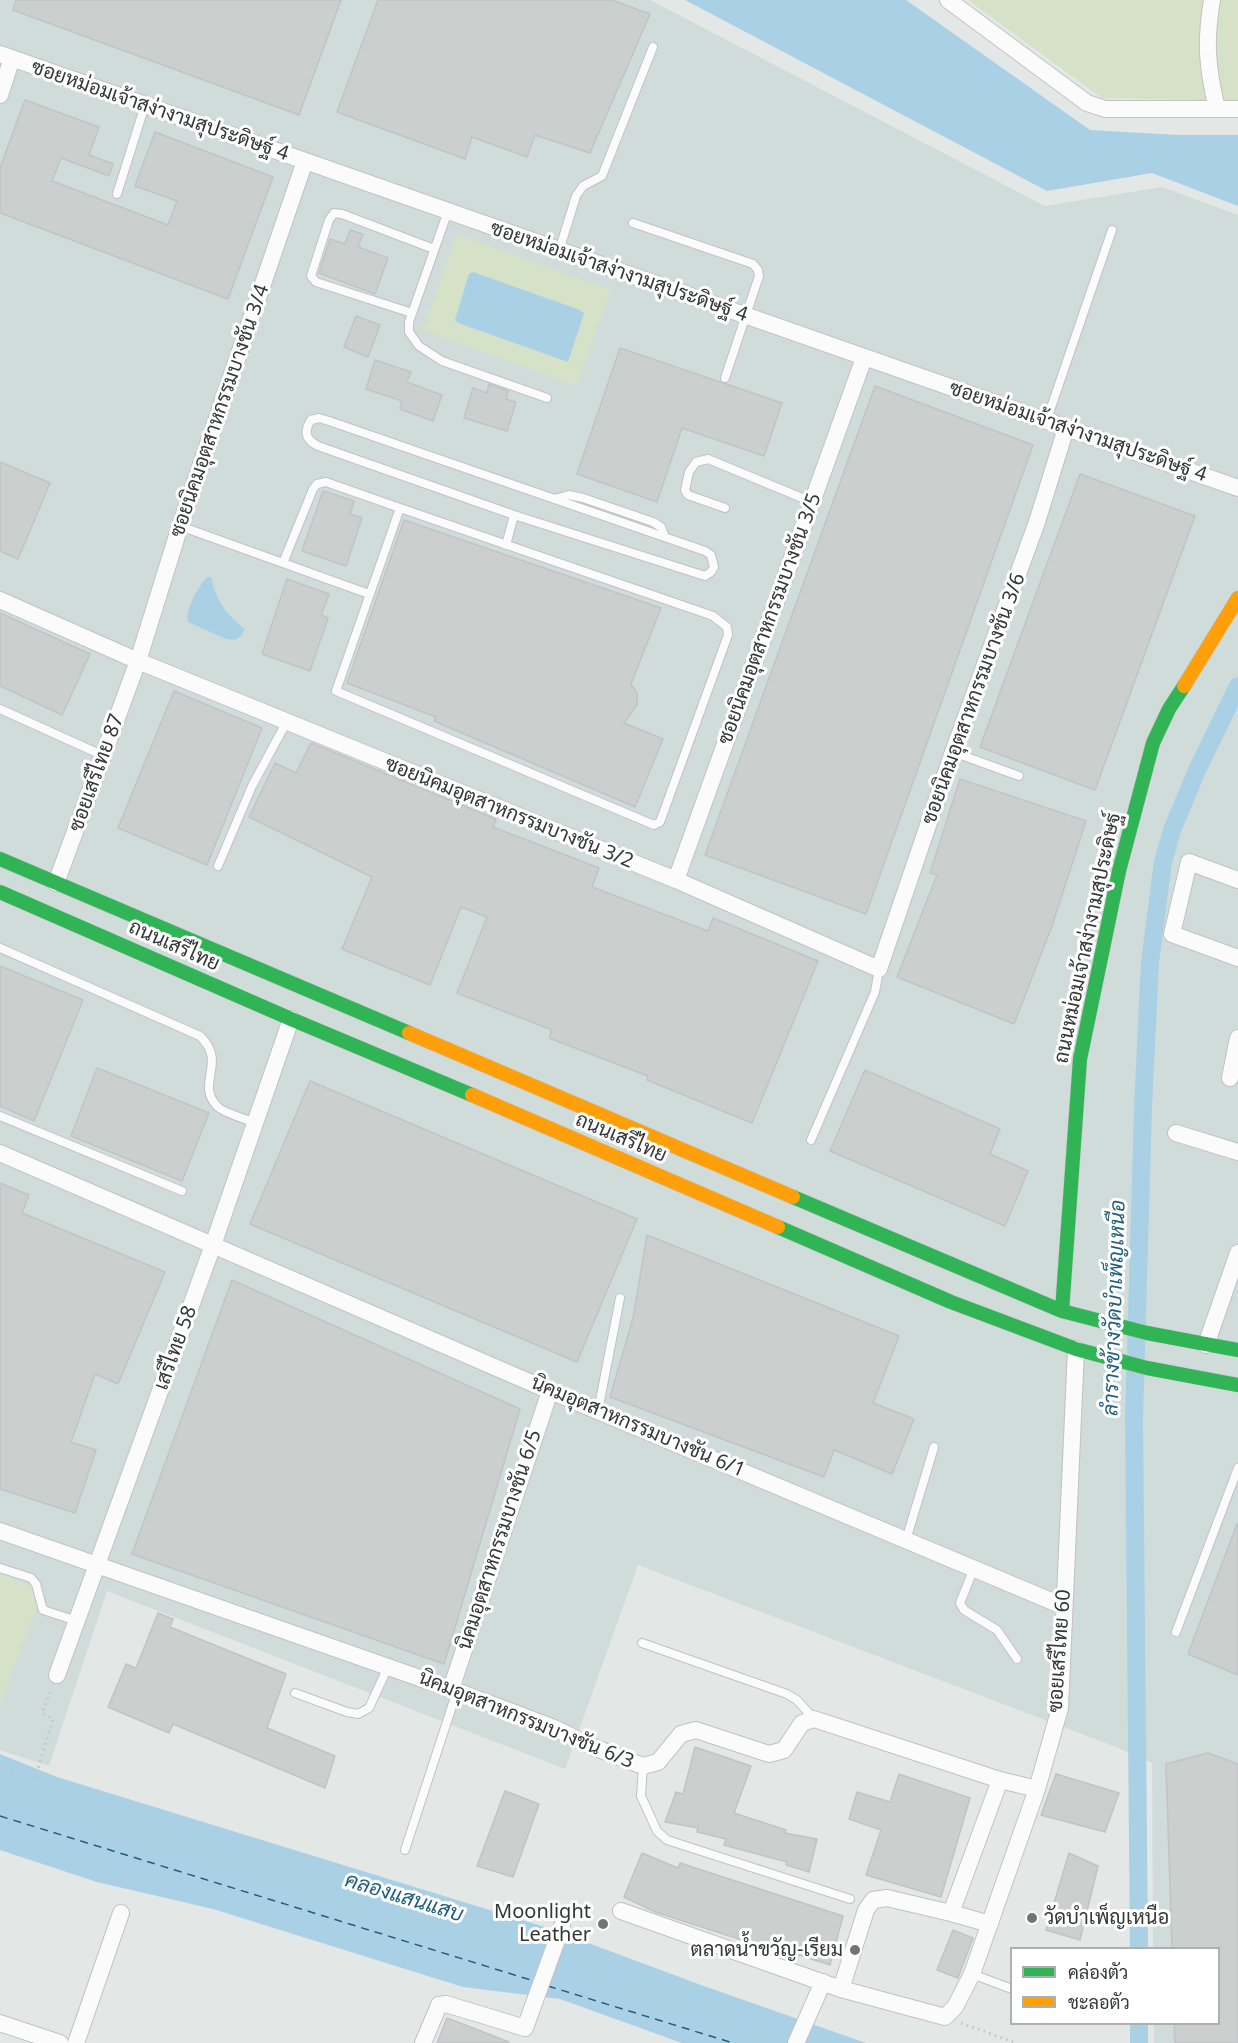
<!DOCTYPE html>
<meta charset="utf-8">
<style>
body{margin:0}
#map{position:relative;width:1238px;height:2043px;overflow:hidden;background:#e3e7e6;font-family:"Noto Sans",Sarabun,sans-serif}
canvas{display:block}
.legend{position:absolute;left:1010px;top:1947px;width:210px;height:78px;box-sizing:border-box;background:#fff;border:2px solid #aeafaf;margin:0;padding:8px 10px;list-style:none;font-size:18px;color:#343736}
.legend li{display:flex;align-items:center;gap:12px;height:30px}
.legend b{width:30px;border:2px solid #aeafaf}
</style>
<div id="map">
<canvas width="1238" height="2043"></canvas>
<ul class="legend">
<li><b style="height:8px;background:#30b455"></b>คล่องตัว</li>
<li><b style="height:8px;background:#ff9f0a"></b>ชะลอตัว</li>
</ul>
</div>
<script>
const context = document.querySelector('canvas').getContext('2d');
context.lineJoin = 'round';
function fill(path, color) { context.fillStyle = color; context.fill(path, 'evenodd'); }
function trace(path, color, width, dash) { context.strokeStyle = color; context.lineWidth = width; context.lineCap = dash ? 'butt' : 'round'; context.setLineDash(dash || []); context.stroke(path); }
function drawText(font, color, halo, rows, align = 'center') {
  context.font = font + ' "Noto Sans",Sarabun,sans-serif'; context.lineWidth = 6; context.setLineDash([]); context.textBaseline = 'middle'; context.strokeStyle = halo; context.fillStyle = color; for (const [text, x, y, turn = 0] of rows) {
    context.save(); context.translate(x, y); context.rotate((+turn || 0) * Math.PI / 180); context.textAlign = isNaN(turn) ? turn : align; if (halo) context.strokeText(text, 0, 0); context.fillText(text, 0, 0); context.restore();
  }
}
const built = new Path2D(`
 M0 0H650L1045 206 1162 187 1238 215V2043H1154V2024H1218V1948H1153L1152 1763 1116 1747 638 1565 565 1769 107 1591 49 1766 0 1750Z`);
const green = new Path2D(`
 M968 0H1238V101L1102 98Z
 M457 234 611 290 576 386 423 330ZM468 277 583 318 568 362 455 320Z
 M0 1574 43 1591 0 1704Z`);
const water = new Path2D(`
 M685 0H906L1090 130 1178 135H1238V206L1152 173 1047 191Z
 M473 272 580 310 584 313 568 362 458 323 455 320 468 277 469 274Z
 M207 577H211C215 599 227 616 245 629L241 636 235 640 226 639 188 622C186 607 197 589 207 577Z
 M0 1754 57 1777 548 1928 701 1985 866 2043H682L560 1999 463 1987 213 1909 97 1882 0 1850Z`);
const canal = new Path2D(`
 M1139 1948 1134 1418 1143 1108 1150 962 1163 862 1172 830 1198 768 1238 686
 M1139 2043V2024`);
const ferry = new Path2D(`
 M0 1816 534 1981
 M548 1986 733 2043`);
const building = new Path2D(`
 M16 0H341L299 115 13 10Z
 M378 0H612L650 14 590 153 535 135 527 157 472 137 465 159 337 112Z
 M25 100 99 127 89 155 113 164 109 176 61 158 52 181 168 225 177 201 135 186 155 132 273 177 228 299 0 213V168Z
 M350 230 363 234 358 247 388 258 375 294 319 273 330 239 345 244Z
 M356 316 380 325 368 357 344 347Z
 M620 348 782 403 764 456 682 428 657 502 577 474Z
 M375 360 411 372 407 382 442 395 433 421 400 409 402 401 366 389Z
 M489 384 508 391 506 399 516 402 507 431 464 418 473 388 487 393Z
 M875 386 1033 445 866 914 705 855Z
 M0 462 50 483 18 559 0 551Z
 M1080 474 1195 516 1095 790 980 747Z
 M323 491 354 501 350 514 362 518 346 566 302 551Z
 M404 520 661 608 631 684 637 693V705L624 723 663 739 635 807 434 721 436 717 347 683Z
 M287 579 329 594 321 615 328 618 310 671 262 654Z
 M0 613 90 654 62 715 0 686Z
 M174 691 262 728 207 865 118 828Z
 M311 743 496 819 493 827 599 868 592 887 708 931 713 918 818 961 752 1123 647 1080 648 1076 549 1038 552 1030 457 993 487 917 461 907 430 985 342 949 372 877 249 817 275 763 296 773Z
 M960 779 1086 821 1052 926 1014 1024 897 977 937 875 930 873Z
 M0 966 83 1000 34 1121 0 1106Z
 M97 1068 209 1113 182 1181 71 1136Z
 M865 1070 1000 1129 990 1154 1028 1171 1005 1226 830 1151Z
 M310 1081 637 1219 577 1362 250 1224Z
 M0 1183 29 1195 22 1213 165 1272 118 1384 95 1374 71 1442 96 1450 75 1513 0 1489Z
 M647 1235 899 1336 873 1403 914 1419 892 1474 834 1450 824 1477 610 1397 633 1318Z
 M232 1280 520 1409 444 1664 132 1554Z
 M1237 1524H1238V1675L1188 1654Z
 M158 1613 173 1619 170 1627 286 1674 267 1728 335 1756 325 1788 173 1724 169 1733 108 1707 126 1664 136 1668Z
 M695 1747 751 1766 734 1813 786 1830 785 1833 817 1839 809 1872 786 1865 787 1862 724 1845 726 1839 697 1832 698 1828 665 1822 676 1792 683 1794Z
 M1208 1753 1238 1764V2043H1175L1174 2024H1218V1948H1172L1166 1764Z
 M899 1774 970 1798 941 1897 866 1875 881 1830 849 1819 857 1792 890 1802Z
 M1056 1774 1119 1793 1105 1832 1041 1815Z
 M505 1791 539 1804 513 1877 477 1866Z
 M642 1853 678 1868 680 1863 843 1916 830 1965 799 1955 798 1958 655 1912 624 1897Z
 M1069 1853 1098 1866 1080 1940 1046 1930Z
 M953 1930 973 1938 958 1978 937 1970Z
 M447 2018 509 2042 508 2043H437Z`);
const path = new Path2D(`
 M0 1766 35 1778 53 1719 42 1713 51 1690
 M961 2023 1016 2043`);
const lane = new Path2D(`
 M117 194 145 105
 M448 211 409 322V332L419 346 442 361 547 398
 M633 223 753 264 758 270 759 276 725 378
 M559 251 576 196 583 186 602 176 653 47
 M412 313 316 282 311 276 329 220 334 213 342 214 434 249
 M1046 422 1112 230
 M554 499 569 495 583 498 653 522 661 527 665 537
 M400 508 713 616 727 627 728 635 660 822 654 825 336 691Z
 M725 508 688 495 685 490 689 472 696 462 708 459 812 502
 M180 526 369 594
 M506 545 514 515 318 446C306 440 303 432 311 420L319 418 329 421 705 551 711 555 714 567 711 572 705 576 514 515
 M283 563 313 489 317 484 326 482 400 508
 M0 709 104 756
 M953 752 1019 776
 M218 866 252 786 286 723
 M0 948 200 1036C228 1063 195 1083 217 1106 223 1113 246 1119 256 1123
 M0 1116 182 1191
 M811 1140 875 992 879 969
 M598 1411 620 1298
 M906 1540 934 1447
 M0 1568 31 1578 36 1584 43 1610 77 1621
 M974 1568 960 1603 964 1610 997 1630 1017 1659
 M1176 1632 1238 1468
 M642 1643 787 1694 797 1700 814 1719
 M295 1693 347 1712 358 1714 369 1708 388 1667
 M643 1766 641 1796 657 1831 667 1840 850 1899
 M405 1850 457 1691
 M972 1974 1012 1989`);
const street = new Path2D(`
 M948 0 1087 103 1105 109H1238
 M1212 0C1205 42 1207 67 1217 109
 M0 54 1238 488
 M0 95 12 58
 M0 600 138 661 676 880 879 969 953 752 1037 522 1066 428
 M676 880 864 358
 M1238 880 1189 862 1172 934 1238 958
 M56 883 138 661 180 526 305 161
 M1230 1078 1238 1038
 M1176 1133 1238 1152
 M0 1153 550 1391 1063 1606
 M1206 1345 1238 1253
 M0 1531 451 1689 554 1728 593 1747 643 1766 658 1762 681 1734 696 1730 769 1754 784 1750 802 1723 814 1719 1000 1780 1037 1789
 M57 1675 213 1245 291 1019
 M451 1689 550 1391
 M621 1911 841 1989 945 2017 955 2007 972 1974 1037 1789 1060 1708 1076 1349
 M951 1913 990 1924
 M841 1989 866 1910 873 1900 887 1898 951 1913 1000 1780
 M0 2023 60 2043
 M76 2043 121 1913
 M423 2043 439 2005 446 2004 525 2028 562 1926
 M796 2043 823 1982`);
const fast = new Path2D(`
 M0 859 409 1033
 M0 892 291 1019 472 1095
 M793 1197 1062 1311 1147 1333 1238 1350
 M778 1227 951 1302 1076 1349 1147 1368 1238 1385
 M1062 1311 1080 1059 1119 871 1153 743 1169 709 1184 686`);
const slow = new Path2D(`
 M1184 686 1238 598
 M409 1033 793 1197
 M472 1095 778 1227`);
const markers = [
 [1032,1918,6,"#717574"],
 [603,1924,6,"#717574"],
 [855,1950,6,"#717574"]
];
const streetNames = [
 ["ซอยหม่อมเจ้าสง่างามสุประดิษฐ์ 4",160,111,19],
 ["ซอยหม่อมเจ้าสง่างามสุประดิษฐ์ 4",619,272,19],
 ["ซอยนิคมอุตสาหกรรมบางชัน 3/4",220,411,-71],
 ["ซอยหม่อมเจ้าสง่างามสุประดิษฐ์ 4",1078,432,19],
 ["ซอยนิคมอุตสาหกรรมบางชัน 3/5",770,619,-70],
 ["ซอยนิคมอุตสาหกรรมบางชัน 3/6",974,699,-70],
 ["ซอยเสรีไทย 87",97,773,-70],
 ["ซอยนิคมอุตสาหกรรมบางชัน 3/2",509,813,22],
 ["ถนนหม่อมเจ้าสง่างามสุประดิษฐ์",1088,938,-78],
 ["ถนนเสรีไทย",174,946,24],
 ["ถนนเสรีไทย",621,1138,23],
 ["เสรีไทย 58",176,1348,-70],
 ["นิคมอุตสาหกรรมบางชัน 6/1",638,1427,23],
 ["นิคมอุตสาหกรรมบางชัน 6/5",500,1540,-72],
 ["ซอยเสรีไทย 60",1060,1651,-86],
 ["นิคมอุตสาหกรรมบางชัน 6/3",526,1720,22]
];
const poiNames = [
 ["Moonlight",591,1912],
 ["Leather",591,1935],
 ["วัดบำเพ็ญเหนือ",1044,1918,"left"],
 ["ตลาดน้ำขวัญ-เรียม",843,1950]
];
const waterNames = [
 ["ลำรางข้างวัดบำเพ็ญเหนือ",1115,1308,-88],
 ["คลองแสนแสบ",404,1898,17]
];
fill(built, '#d0dcd9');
fill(green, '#d5e2c7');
fill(water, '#aad0e6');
trace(canal, '#aad0e6', 18);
trace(ferry, '#215e7e', 1.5, [8, 6]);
fill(building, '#cbcfce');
trace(building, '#c1c4c4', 1.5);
trace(lane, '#c0c3c2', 10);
trace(street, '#c0c3c2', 18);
trace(fast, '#c0c3c2', 15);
trace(slow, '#c0c3c2', 15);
trace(path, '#c3c5c5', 3, [1.5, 4.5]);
trace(lane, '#fbfbfb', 8);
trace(street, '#fbfbfb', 16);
trace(fast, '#30b455', 14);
trace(slow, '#ff9f0a', 14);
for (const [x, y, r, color] of markers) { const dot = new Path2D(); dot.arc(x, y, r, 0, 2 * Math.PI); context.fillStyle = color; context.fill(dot); trace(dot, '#fff', 2); }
drawText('20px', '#343736', '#fff', streetNames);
drawText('20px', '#343736', '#fff', poiNames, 'right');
drawText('italic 21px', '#215e7e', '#fff', waterNames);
</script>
